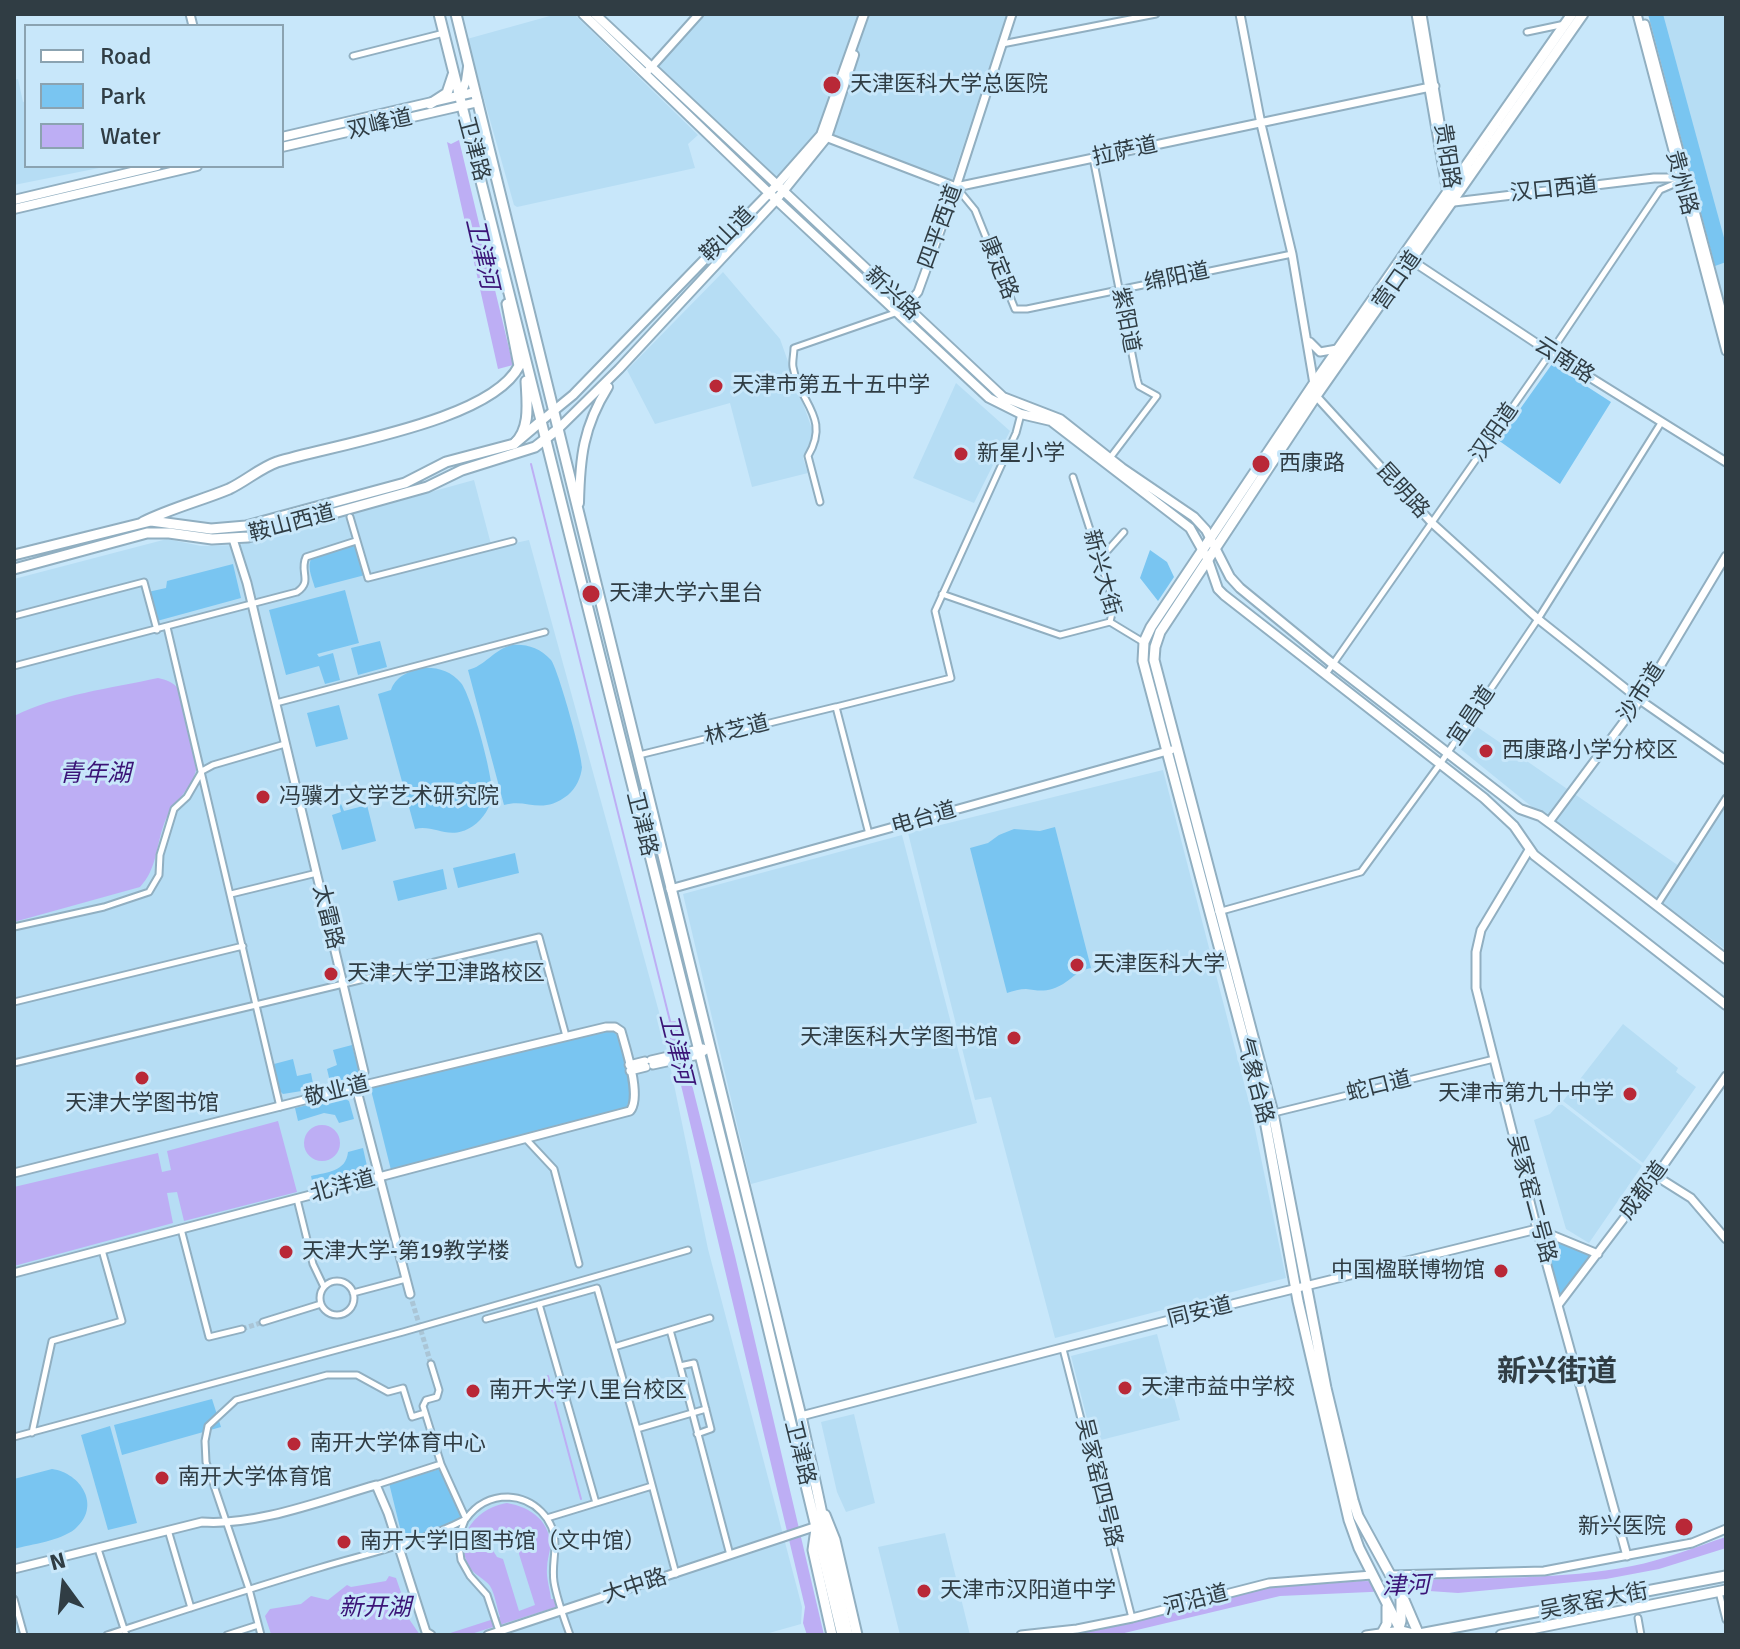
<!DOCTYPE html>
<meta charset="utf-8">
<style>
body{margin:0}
#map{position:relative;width:1740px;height:1649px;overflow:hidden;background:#c8e7fa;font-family:Signika,sans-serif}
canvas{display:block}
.frame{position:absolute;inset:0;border:16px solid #303d44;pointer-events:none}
.legend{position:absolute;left:24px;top:24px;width:260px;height:144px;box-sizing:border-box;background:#c8e7fa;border:2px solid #8ba3b1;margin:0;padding:10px 14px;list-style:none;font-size:24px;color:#303d44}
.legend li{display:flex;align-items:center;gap:16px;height:40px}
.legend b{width:40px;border:2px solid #8ba3b1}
.north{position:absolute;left:24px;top:1545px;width:80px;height:80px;-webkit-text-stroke:6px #c8e7fa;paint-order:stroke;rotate:345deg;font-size:22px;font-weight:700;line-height:32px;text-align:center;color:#303d44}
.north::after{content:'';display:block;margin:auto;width:28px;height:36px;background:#303d44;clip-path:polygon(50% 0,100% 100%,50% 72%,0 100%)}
</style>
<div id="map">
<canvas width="1740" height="1649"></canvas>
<div class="frame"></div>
<ul class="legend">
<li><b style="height:10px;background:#fff"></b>Road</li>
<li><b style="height:22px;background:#79c5f1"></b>Park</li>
<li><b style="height:22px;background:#bdaef4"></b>Water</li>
</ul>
<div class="north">N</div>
</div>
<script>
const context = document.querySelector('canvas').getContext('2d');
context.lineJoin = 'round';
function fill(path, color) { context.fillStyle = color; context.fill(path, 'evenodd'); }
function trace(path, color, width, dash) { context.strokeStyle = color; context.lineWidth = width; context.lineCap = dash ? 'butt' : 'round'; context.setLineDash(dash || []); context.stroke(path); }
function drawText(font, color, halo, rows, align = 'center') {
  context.font = font + ' Signika,"Noto Sans SC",sans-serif'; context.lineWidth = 6; context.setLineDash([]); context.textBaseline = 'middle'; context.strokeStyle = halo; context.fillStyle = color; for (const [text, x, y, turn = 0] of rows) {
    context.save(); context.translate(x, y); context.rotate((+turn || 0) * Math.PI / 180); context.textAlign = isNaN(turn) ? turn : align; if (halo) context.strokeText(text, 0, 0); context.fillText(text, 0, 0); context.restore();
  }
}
const built = new Path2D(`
 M557 14H574L698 135 688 144 695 168 517 207 514 205 467 39Z
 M706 14H1007L952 180 820 132 776 180 658 65Z
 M1648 14H1726V309L1715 266Z
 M18 79 23 102 26 101V166H109L14 185V80Z
 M723 272 780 339 812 429V443L803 458 808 473 752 487 730 403 655 424 627 370Z
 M956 383 1010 431 974 503 913 478Z
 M474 480 492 548 529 540 659 1012 708 1249 802 1607 801 1624 762 1635H14V579L167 539 201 546 239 545Z
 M1473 724 1679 866 1726 802V950L1537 811 1458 747Z
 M1163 770 1251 1110 1286 1278 1055 1338 991 1097 975 1100 908 833Z
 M902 835 977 1123 751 1184 683 894Z
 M1623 1024 1678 1068 1676 1072 1696 1087 1643 1163 1563 1101Z
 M1560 1103 1642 1166 1589 1243 1566 1229 1534 1120 1550 1114Z
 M1157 1334 1180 1420 1093 1442 1071 1356Z
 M854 1414 875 1503 846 1512 837 1492 821 1422Z
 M945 1533 970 1635H900L878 1547Z`);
const green = new Path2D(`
 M1648 14H1663L1726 245V262L1715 266Z
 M1552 364 1611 402 1560 484 1498 440Z
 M359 544 365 575 315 588C312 577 305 564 314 555Z
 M1150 550 1167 562 1174 577 1158 601 1140 578Z
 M233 564 241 598 157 621 148 592 166 588 167 581Z
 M345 590 359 643 317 654 319 657 333 653 340 680 325 684 319 666 286 675 269 610Z
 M380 641 387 667 358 675 351 648Z
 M512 645C527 644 540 648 551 660 558 669 582 755 582 767 581 778 576 788 568 795 541 816 528 798 504 805L468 670C485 666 493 650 512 645Z
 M422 668C437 667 451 671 461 683 471 695 494 779 492 795 491 807 483 819 473 826 449 842 435 824 415 829L378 694 391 690C395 677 409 671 422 668Z
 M339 705 348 739 316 747 307 713Z
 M339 804H341L344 811 367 805 376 841 342 850 332 815 341 812Z
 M1055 827 1091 968C1073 972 1069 984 1052 989 1042 992 1035 990 1026 989 1020 989 1013 991 1007 993L970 848 988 843 999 835 1014 829 1040 831Z
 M515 853 519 873 458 888 453 868Z
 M443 869 447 889 398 901 393 881Z
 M606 1029 612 1030 620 1038 632 1092 626 1109 391 1170 370 1086Z
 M352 1045 360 1075 357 1079 331 1086 327 1069 337 1065 333 1050Z
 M293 1059 297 1076 311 1073 314 1089 283 1094 280 1091 274 1064Z
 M342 1097 349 1101 354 1119 339 1123 335 1115 324 1113 298 1121 295 1108Z
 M363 1148 367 1166 363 1175 314 1190 311 1176C327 1172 346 1172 348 1152Z
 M1535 1227 1596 1252 1556 1303Z
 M212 1399 221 1427 122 1455 114 1425Z
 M110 1426 137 1523 108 1530 81 1435Z
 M52 1469C81 1473 102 1506 75 1529 60 1541 32 1544 14 1549V1479Z
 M440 1469 463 1518 444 1528 403 1540 389 1483Z`);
const water = new Path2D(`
 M459 140 513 365 498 369 447 142 451 144Z
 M158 678C166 680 174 682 179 690 185 700 198 758 196 770 192 789 171 804 164 824 156 846 157 869 140 887L14 922V716C56 695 112 688 158 678Z
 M676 1021 735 1256 824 1635H807L803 1623 805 1607 666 1022Z
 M278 1121 297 1192 184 1221 177 1192 167 1193 173 1223 14 1266V1187L158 1153 162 1172 171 1170 167 1151Z
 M304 1143a18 18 0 1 1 36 0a18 18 0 1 1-36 0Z
 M507 1503C531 1507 552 1522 550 1549 549 1555 547 1561 547 1568 546 1578 550 1589 551 1599H554L556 1607 468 1635H444L500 1617C497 1608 495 1594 490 1586 485 1579 476 1576 471 1569 451 1538 476 1508 507 1503ZM508 1530 520 1539 519 1554 535 1605 519 1611 503 1559 497 1557 492 1549 495 1536Z
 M1726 1537V1548L1659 1569 1606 1579 1458 1593 1415 1590 1280 1596 1116 1635H1058L1124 1623 1266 1588 1360 1581 1416 1582 1417 1580C1488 1577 1562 1580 1632 1566 1664 1560 1695 1547 1726 1537Z
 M389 1576 396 1578 404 1601 401 1605 406 1607 409 1619 420 1635 271 1634 265 1616 270 1609 301 1604 311 1596 328 1600 347 1585 351 1587 386 1581Z`);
const stream = new Path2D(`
 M531 464 670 1021
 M548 1376 581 1499`);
const minorTunnel = new Path2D(`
 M410 1294 431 1364
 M242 1329 263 1322`);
const minor = new Path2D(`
 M1527 32 1565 24
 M1002 44 1156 14
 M353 56 444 33
 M1093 158 1137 379 1139 386 1157 396 1110 458
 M957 188 975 210 1015 309H1027L1292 254
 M1660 190 1681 181
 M1073 477 1114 604 1110 622 1143 642
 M820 502 808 456C831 417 799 403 793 367 792 362 794 354 794 348L898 312 906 306
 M350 517 368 578 513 541
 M1100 559 1124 532
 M942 594 1060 635 1110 622
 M14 616 144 582 157 630
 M167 627 280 1107
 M14 666 297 592C313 581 299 572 306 557L356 541
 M1326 674 1549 355 1660 190
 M276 703 545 632
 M639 755 835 707
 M869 834 836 707 951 678 935 611 1016 433 1021 414
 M231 894 317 873
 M1657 905 1726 798
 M1218 912 1361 872 1440 764 1538 619 1661 423
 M14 927 104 907 149 892 159 875 160 855 174 809 187 797 202 771 213 765 285 744
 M14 1002 243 946
 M14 1063 539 937 566 1036
 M1274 1113 1494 1059
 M526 1139 554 1169 579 1264
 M297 1199 313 1264 324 1287
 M181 1229 209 1337 242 1329
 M320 1298a17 17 0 1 1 34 0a17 17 0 1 1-34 0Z
 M353 1293 406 1279
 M539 1304 596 1503
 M486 1319 597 1288 637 1429 706 1409
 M263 1322 321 1304
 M670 1330 680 1366
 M614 1347 710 1318
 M1063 1349 1132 1618
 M637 1429 676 1574
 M32 1433 52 1341 122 1321 102 1250
 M697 1434 711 1429 694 1363 680 1366 730 1555
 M14 1437 403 1332 688 1250
 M441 1464 466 1519C476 1505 490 1497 508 1497 534 1498 555 1519 555 1545 555 1557 552 1569 554 1582 557 1600 564 1618 570 1635
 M376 1485 441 1464 423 1406 426 1400 437 1397 439 1390 431 1364
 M547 1518 652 1486
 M465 1520 458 1538 461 1560 470 1576 487 1595 499 1631
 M168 1530 191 1608
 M98 1549 126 1635
 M1719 1592 1726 1620
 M14 1599 24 1635
 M1638 1618 1641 1635
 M107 1635C178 1612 248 1589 319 1568 369 1553 420 1543 466 1519
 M227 1635 258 1625
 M261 1635 249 1589 206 1462 205 1441 208 1426 236 1400 327 1375H357L388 1392 403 1388 412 1417 425 1413`);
const tertiary = new Path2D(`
 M190 14 193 26
 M1240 14 1261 124 1292 254 1316 396 1432 523 1538 619 1640 700 1726 760
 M1416 14 1447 193
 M1422 14 1451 188
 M1637 14 1726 351
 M1645 24 1726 327
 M646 73 699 14
 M823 136 956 187 1435 86
 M1454 202 1654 178H1682
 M1408 258 1551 353 1726 462
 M906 306 918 292 956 187 1012 14
 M1310 342 1320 352 1337 349
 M233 539 247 583 364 1072 356 1087 410 1294
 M1549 822 1640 700 1726 556
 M1529 850 1481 930 1476 952V988L1537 1229 1627 1556
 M670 889 1171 750
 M651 1060 703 1048
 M629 1065 645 1061
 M653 1065 699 1055 709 1048
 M630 1071 646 1067
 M14 1173 356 1087 606 1027H615L621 1031C626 1049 642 1097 630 1111L14 1273
 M1656 1176 1691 1198 1726 1239
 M1559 1304 1656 1176 1726 1076
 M801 1416 1200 1312 1537 1229 1598 1254
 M14 1569 202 1522C257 1526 323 1500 376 1485L388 1513 426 1632 431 1635
 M1391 1575 1544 1571 1692 1543 1726 1529
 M488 1635 817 1526
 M1021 1635 1077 1629 1132 1618 1269 1583 1372 1575
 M1366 1635 1401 1630 1417 1634`);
const secondary = new Path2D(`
 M583 14 769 193 989 398 1021 414 1051 421 1190 528 1208 560 1218 589 1224 595 1484 798 1514 826 1534 855 1726 1005
 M595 14 1003 397 1060 419 1122 468 1194 517 1206 530 1230 577 1240 588 1334 665 1520 809 1540 816 1555 827 1726 959
 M460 96 466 81 468 67
 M282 137 475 92
 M282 147 478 102
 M14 200 157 166
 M14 209 197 166
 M540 422 573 395 776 186 821 135 864 14
 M558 429 619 369 776 200 827 137 854 55
 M579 503C580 458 583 427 608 387`);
const primary = new Path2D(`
 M14 555 151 521 211 529 246 526 405 483 446 462 514 444 540 422
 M14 569 147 533H169L212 539 248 537 427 487 462 470 535 447 558 429
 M825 1515 835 1540 857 1635
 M816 1529 813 1550 832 1635
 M1381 1635 1387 1624V1607
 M1403 1635 1359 1548 1349 1520 1298 1301 1264 1115 1143 661 1144 642 1151 627 1315 382 1572 14
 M1419 1635 1404 1600 1358 1516 1353 1500 1326 1388 1273 1113 1154 660 1155 647 1160 632 1316 396 1583 14`);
const trunk = new Path2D(`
 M439 14 758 1286 842 1635
 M456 14 801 1416 848 1635
 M430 104 447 93 453 75
 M514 444C531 429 527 402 526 381
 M143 522C171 508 200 501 229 489 246 481 260 468 277 462 336 444 491 421 519 366L507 304
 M1397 1635 1401 1621V1595
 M1414 1635 1726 1576
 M1501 1635 1726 1590`);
const markers = [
 [832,85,10,"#b92837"],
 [716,386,8,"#b92837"],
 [961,454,8,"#b92837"],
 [1261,464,10,"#b92837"],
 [591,594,10,"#b92837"],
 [1486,751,8,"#b92837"],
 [263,797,8,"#b92837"],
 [1077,965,8,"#b92837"],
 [331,974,8,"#b92837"],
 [1014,1038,8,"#b92837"],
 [142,1078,8,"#b92837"],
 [1630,1094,8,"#b92837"],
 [286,1252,8,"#b92837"],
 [1501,1271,8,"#b92837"],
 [1125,1388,8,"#b92837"],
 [473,1391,8,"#b92837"],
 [294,1444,8,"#b92837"],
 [162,1478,8,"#b92837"],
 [1684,1527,10,"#b92837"],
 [344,1542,8,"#b92837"],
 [924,1591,8,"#b92837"]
];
const poiNames = [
 ["天津医科大学总医院",850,85],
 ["天津市第五十五中学",732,386],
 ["新星小学",977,454],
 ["西康路",1279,464],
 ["天津大学六里台",609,594],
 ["西康路小学分校区",1502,751],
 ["冯骥才文学艺术研究院",279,797],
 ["天津医科大学",1093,965],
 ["天津大学卫津路校区",347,974],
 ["天津医科大学图书馆",998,1038,"right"],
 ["天津市第九十中学",1614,1094,"right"],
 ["天津大学图书馆",142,1104,"center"],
 ["天津大学-第19教学楼",302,1252],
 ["中国楹联博物馆",1485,1271,"right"],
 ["天津市益中学校",1141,1388],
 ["南开大学八里台校区",489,1391],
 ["南开大学体育中心",310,1444],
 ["南开大学体育馆",178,1478],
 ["新兴医院",1666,1527,"right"],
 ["南开大学旧图书馆（文中馆）",360,1542],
 ["天津市汉阳道中学",940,1591]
];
const streetNames = [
 ["双峰道",380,125,-13],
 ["卫津路",473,149,75],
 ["拉萨道",1125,152,-12],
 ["贵阳路",1446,156,81],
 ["贵州路",1681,183,75],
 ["汉口西道",1554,190,-6],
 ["四平西道",941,227,-70],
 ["鞍山道",728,235,-46],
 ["康定路",998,268,68],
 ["绵阳道",1177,278,-12],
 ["营口道",1398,281,-55],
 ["新兴路",892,294,43],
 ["紫阳道",1125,320,79],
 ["云南路",1564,361,33],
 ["汉阳道",1495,433,-55],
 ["昆明路",1402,491,47],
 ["鞍山西道",292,524,-15],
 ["新兴大街",1101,573,75],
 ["沙市道",1642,693,-57],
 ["宜昌道",1472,716,-56],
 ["林芝道",737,731,-14],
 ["电台道",924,819,-16],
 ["卫津路",641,824,76],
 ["太雷路",327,917,76],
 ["气象台路",1254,1081,75],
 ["蛇口道",1379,1087,-14],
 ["敬业道",337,1092,-14],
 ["北洋道",343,1187,-15],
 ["成都道",1644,1191,-54],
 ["吴家窑二号路",1531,1199,75],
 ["同安道",1200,1313,-14],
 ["卫津路",799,1453,76],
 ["吴家窑四号路",1098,1483,76],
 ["大中路",635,1587,-18],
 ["河沿道",1196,1601,-14],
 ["吴家窑大街",1594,1602,-11]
];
const waterNames = [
 ["卫津河",481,254,77],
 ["青年湖",95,775],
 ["卫津河",675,1049,76],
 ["津河",1406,1587,-2],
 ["新开湖",375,1609]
];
const districtNames = [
 ["新兴街道",1557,1373]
];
fill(built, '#b6ddf4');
fill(green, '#79c5f1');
fill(water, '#bdaef4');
trace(stream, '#bdaef4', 2);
trace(minorTunnel, '#aac5d6', 5, [5, 2.5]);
trace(minor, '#91afc1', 9);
trace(tertiary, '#91afc1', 11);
trace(secondary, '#91afc1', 12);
trace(primary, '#91afc1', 13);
trace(trunk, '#91afc1', 13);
trace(minor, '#fff', 5);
trace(tertiary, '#fff', 7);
trace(secondary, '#fff', 8);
trace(primary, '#fff', 9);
trace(trunk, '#fff', 9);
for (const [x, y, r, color] of markers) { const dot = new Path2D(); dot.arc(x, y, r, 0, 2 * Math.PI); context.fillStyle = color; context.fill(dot); trace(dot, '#c8e7fa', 3); }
drawText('22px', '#303d44', '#c8e7fa', poiNames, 'left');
drawText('22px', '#303d44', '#c8e7fa', streetNames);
drawText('italic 24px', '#3b1477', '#c8e7fa', waterNames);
drawText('bold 30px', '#303d44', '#c8e7fa', districtNames);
</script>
